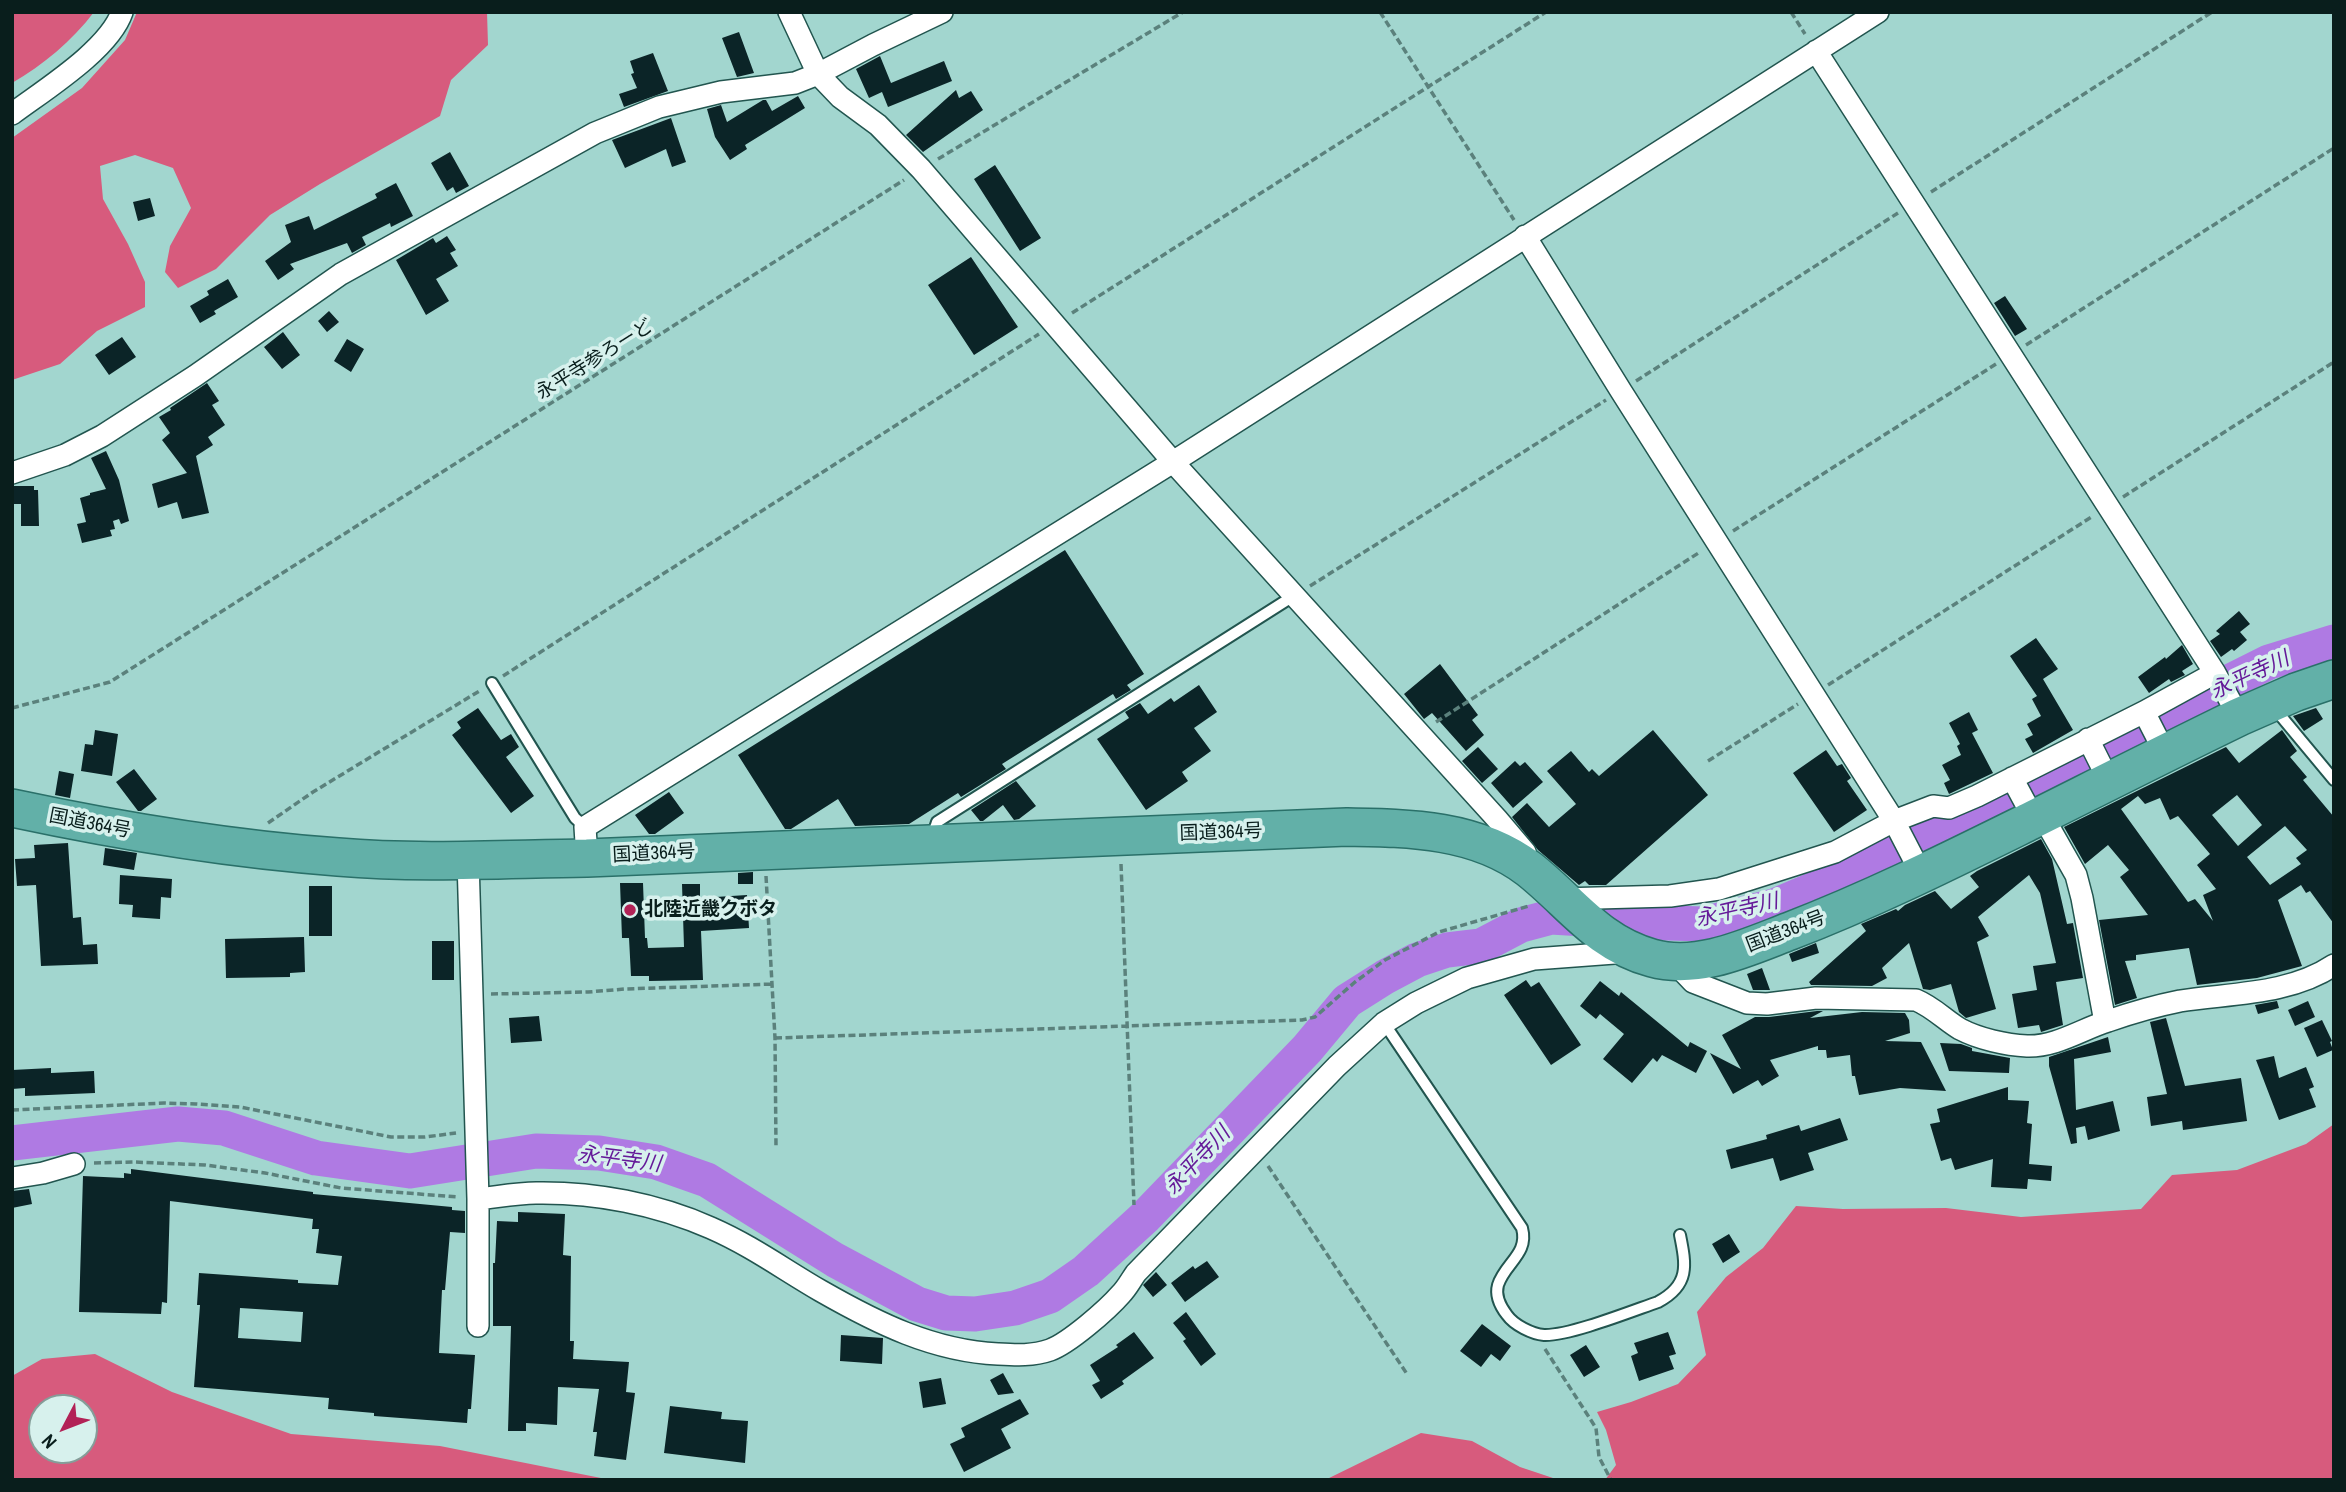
<!DOCTYPE html>
<meta charset="utf-8">
<style>
body{margin:0}
#map{position:relative;width:2346px;height:1492px;overflow:hidden;background:#a2d6cf;font-family:"Archivo Narrow",sans-serif}
canvas{display:block}
.frame{position:absolute;inset:0;border:14px solid #091e1c;pointer-events:none}
.north{position:absolute;left:28px;top:1394px;width:70px;height:70px;box-sizing:border-box;background:#d7f1ed;border:2px solid #859d99;border-radius:50%;rotate:228deg;font-size:19px;font-weight:700;line-height:28px;text-align:center;color:#091e1c}
.north::after{content:'';display:block;margin:auto;width:24px;height:32px;background:#b22256;clip-path:polygon(50% 0,100% 100%,50% 72%,0 100%)}
</style>
<div id="map">
<canvas width="2346" height="1492"></canvas>
<div class="frame"></div>
<div class="north">N</div>
</div>
<script>
const context = document.querySelector('canvas').getContext('2d');
context.lineJoin = 'round';
function fill(path, color) { context.fillStyle = color; context.fill(path, 'evenodd'); }
function trace(path, color, width, dash) { context.strokeStyle = color; context.lineWidth = width; context.lineCap = dash ? 'butt' : 'round'; context.setLineDash(dash || []); context.stroke(path); }
function drawText(font, color, halo, rows, align = 'center') {
  context.font = font + ' "Archivo Narrow","Noto Sans JP",sans-serif'; context.lineWidth = 7; context.setLineDash([]); context.textBaseline = 'middle'; context.strokeStyle = halo; context.fillStyle = color; for (const [text, x, y, turn = 0] of rows) {
    context.save(); context.translate(x, y); context.rotate((+turn || 0) * Math.PI / 180); context.textAlign = isNaN(turn) ? turn : align; if (halo) context.strokeText(text, 0, 0); context.fillText(text, 0, 0); context.restore();
  }
}
const forest = new Path2D(`
 M12 12H94C72 41 43 65 12 83Z
 M137 12H487L488 45 451 80 440 116 320 184 270 215 216 269 178 288 165 272 170 246 191 208 173 168 135 155 100 166 103 199 128 244 145 282V307L97 331 60 364 12 380V138L82 88 125 40Z
 M2334 1124V1480H1605L1616 1465 1606 1430 1597 1412 1631 1402 1678 1384 1706 1355 1697 1312 1726 1277 1763 1248 1796 1206 1843 1209 1946 1208 2021 1217 2141 1209 2172 1175 2237 1170 2306 1144Z
 M95 1354 172 1392 291 1434 440 1446 611 1480H12V1376L42 1359ZM84 1408V1450H42V1408Z
 M1421 1433 1472 1441 1520 1467 1559 1480H1325Z`);
const river = new Path2D(`
 M12 1143 178 1124 224 1128 316 1158 410 1171 536 1151 599 1153 656 1162 707 1180 835 1260 917 1304 946 1313 975 1314 1015 1308 1050 1296 1086 1271 1145 1217 1307 1049 1347 1001 1385 977 1417 960 1447 950 1481 946 1521 925 1551 917 1633 922 1704 924 1774 906 1838 879 1943 822 2034 789 2081 766 2173 710 2269 662 2334 642`);
const building = new Path2D(`
 M739 32 754 73 737 77 722 38Z
 M653 53 668 91 624 107 619 94 637 88 631 74 634 73 630 61Z
 M880 56 891 83 944 61 952 81 888 107 882 92 869 98 856 69Z
 M956 90 959 98 971 91 983 110 923 152 906 135Z
 M798 96 805 108 745 145 747 149 730 160 715 137 707 109 721 105 727 122 763 100H766L772 111Z
 M671 118 686 162 672 167 666 149 625 168 612 140Z
 M450 152 469 186 456 193 453 187 447 191 431 163Z
 M995 165 1041 238 1020 251 974 179Z
 M396 183 413 216 391 227 390 223 362 237 366 245 352 253 347 243 290 264 294 269 278 280 265 261 291 242 285 225 309 216 314 230 377 198 375 194Z
 M150 198 155 216 138 221 133 202Z
 M447 236 456 250 450 253 458 266 436 279 449 301 426 315 396 260 433 238 436 243Z
 M971 257 1018 327 974 355 928 285Z
 M228 279 238 297 214 311 216 314 200 323 190 306 209 295 207 291Z
 M2005 296 2027 329 2015 336 1994 303Z
 M329 311 339 322 327 332 318 321Z
 M283 332 300 355 282 369 264 347Z
 M122 337 136 357 109 375 95 355Z
 M347 339 364 349 351 372 334 361Z
 M207 383 219 401 212 405 225 425 208 437 213 445 196 456 209 513 182 519 177 502 158 508 152 484 187 473 162 440 170 433 159 417 171 410 170 408Z
 M106 451 119 480 129 521 121 524 119 519 113 521 115 529 110 530 112 536 82 543 77 524 86 522 80 498 90 495V493L106 489 91 458Z
 M14 486H34V490H38L39 526H21V504H14Z
 M1065 550 1144 674 1127 685 1131 690 1116 699 1113 694 1002 764 1006 769 961 797 958 793 909 824 855 826 838 799 791 829H785L738 755Z
 M2239 611 2250 624 2240 632 2247 640 2234 651 2232 649 2221 657 2210 641 2220 634 2216 631Z
 M2036 638 2058 669 2043 679 2073 730 2033 753 2025 739 2033 735 2027 724 2041 716 2032 699 2037 696 2010 656Z
 M2182 645 2193 664 2182 671 2185 675 2171 682 2169 679 2149 693 2138 677 2165 657 2166 659Z
 M1440 664 1478 715 1472 720 1484 735 1466 751 1432 713 1424 719 1404 694Z
 M1199 685 1217 712 1194 728 1211 751 1182 772 1188 781 1146 810 1097 739 1129 718 1125 712 1140 703 1148 714 1171 698 1174 702Z
 M478 708 501 740 511 734 519 747 506 757 534 796 511 813 452 735 461 728 457 722Z
 M2316 708 2323 719 2304 731 2293 716Z
 M1969 712 1978 730 1972 733 1993 773 1949 794 1944 783 1950 780 1942 765 1961 755 1957 746 1960 744 1949 723Z
 M95 730 118 734 112 776 81 771 85 744 93 745Z
 M1653 730 1708 795 1606 885H1589L1585 881 1579 885 1538 850 1512 817 1527 803 1549 827 1576 804 1547 771 1571 751 1589 772 1592 769 1599 776Z
 M2282 730 2297 751 2290 757 2307 777 2303 780 2334 817V924L2310 891 2306 893 2301 885 2278 900 2302 966 2257 978 2197 985 2189 948 2136 955V960L2125 961 2137 998 2115 1005 2099 920 2148 915 2120 877 2129 870 2108 845 2085 864 2064 827 2226 747 2239 763ZM2237 795 2262 825 2238 846 2212 815ZM2138 796 2145 804 2160 798 2170 820 2178 816 2210 854 2197 865 2216 889 2203 895 2213 921 2195 899 2188 902 2121 809ZM2285 826 2307 850 2296 858 2301 864 2270 885 2247 857Z
 M1478 747 1498 769 1482 783 1462 761Z
 M1826 750 1837 766 1842 764 1851 778 1847 781 1867 810 1834 832 1793 773Z
 M1515 761 1520 766 1525 762 1543 782 1513 808 1491 783Z
 M134 769 157 799 141 811H138L116 782Z
 M59 771 74 774 70 798 55 795Z
 M1016 781 1036 806 1019 819 1014 820 1003 805 983 821H980L971 810Z
 M669 792 684 813 655 834H649L635 815Z
 M2041 839 2052 859 2067 924 2073 923 2083 978 2056 982 2063 1025 2041 1032 2039 1025 2018 1028 2012 994 2037 990 2033 966 2056 963 2040 893 2029 875 1978 917 1989 936 1977 942 1996 1009 1966 1018 1959 1012 1951 984 1930 990 1923 989 1909 943 1882 968 1887 978 1872 986 1811 985 1809 982 1866 931 1861 924 1896 909 1898 911 1905 905 1935 891 1951 909 1979 887 1970 876 1977 871Z
 M68 843 73 918 81 917 83 945 97 944 98 964 41 966 36 885 17 886 15 859 35 858 34 845Z
 M105 848 137 853 134 870 103 865Z
 M753 872V884H738V873Z
 M120 875 172 879 171 898 161 897 160 919 132 917 133 905 119 904Z
 M620 883H643L645 938H647L648 948 684 947 682 884H700V898L747 895 749 928 701 931 703 980 649 981V976H631L629 938H622Z
 M309 886H332V936H309Z
 M304 937 305 972 290 973V977L226 978 225 939Z
 M432 941H454V980H432Z
 M1816 943 1819 953 1792 962 1789 954Z
 M1762 968 1770 990H1753L1747 974Z
 M1526 980 1531 987 1539 982 1581 1045 1551 1065 1504 995Z
 M1600 981 1619 996 1621 992 1688 1047 1690 1042 1707 1051 1696 1073 1662 1055 1657 1062 1653 1058 1632 1083 1603 1059 1624 1034 1600 1014 1596 1019 1580 1006Z
 M2277 1001 2279 1008 2258 1014 2255 1005Z
 M2308 1001 2315 1017 2295 1026 2288 1010Z
 M1817 1011H1823L1810 1018 1862 1012 1905 1013 1909 1020 1910 1033 1885 1041 1921 1042 1946 1091 1900 1088 1859 1095 1855 1076H1852L1850 1055 1827 1058 1826 1050H1818V1046L1770 1060 1779 1076 1762 1086 1758 1080 1733 1094 1710 1053 1741 1069 1722 1035 1755 1017H1769Z
 M539 1016 542 1041 511 1043 509 1018Z
 M2166 1018 2185 1086 2241 1078 2247 1121 2183 1130 2182 1121 2151 1126 2147 1097 2167 1094 2150 1022Z
 M2322 1020 2332 1041 2330 1042 2333 1050 2317 1057 2304 1028Z
 M2108 1037 2111 1052 2074 1059 2076 1110 2113 1101 2120 1131 2088 1140 2085 1126 2076 1128 2077 1143 2071 1144 2049 1066V1057Z
 M1940 1043 1961 1044 1972 1048V1051L2010 1058 2009 1073 1949 1071Z
 M2274 1056 2279 1078 2306 1067 2314 1087 2309 1089 2316 1107 2279 1120 2256 1060Z
 M51 1068V1073L94 1071 95 1093 25 1096V1088L12 1089V1070Z
 M2008 1087V1100L2029 1101 2027 1123 2032 1124 2029 1164 2052 1166 2051 1181 2028 1179 2027 1189 1991 1187 1993 1159 1955 1170 1951 1158 1941 1161 1930 1124 1940 1122 1937 1109Z
 M1840 1118 1848 1140 1808 1153 1814 1170 1780 1181 1773 1158 1731 1169 1726 1150 1767 1139 1766 1135 1799 1125 1801 1131Z
 M131 1169 313 1192V1194L452 1207V1210L465 1211V1233L450 1232 445 1290H442L439 1353 475 1355 471 1409H468L467 1423 374 1416V1413L328 1409 329 1398 194 1387 200 1305H197L199 1273 298 1280V1283L338 1285 342 1256 316 1253 319 1229H312L313 1219 170 1201 167 1303 162 1302 161 1314 79 1312 83 1176 124 1178V1173L131 1174ZM240 1308 303 1312 301 1342 238 1338Z
 M29 1189 32 1204 12 1208V1191Z
 M518 1212 565 1214 563 1255 571 1256 570 1341H574L573 1359 629 1362 626 1392 635 1393 626 1460 594 1456 597 1432H593L599 1389 558 1387 557 1425 526 1423V1431H508L511 1326H493V1263H495L497 1221 518 1222Z
 M1729 1234 1740 1252 1723 1263 1712 1244Z
 M1207 1261 1219 1277 1185 1302 1171 1283 1193 1266 1195 1269Z
 M1156 1272 1167 1285 1153 1297 1143 1285Z
 M1186 1312 1216 1354 1201 1366 1183 1341 1186 1339 1173 1323Z
 M1482 1324 1511 1346 1500 1361 1491 1354 1481 1367 1460 1351Z
 M1134 1332 1154 1358 1122 1381 1124 1384 1101 1399 1092 1385 1100 1381 1090 1365 1118 1347 1116 1345Z
 M1668 1332 1676 1354 1669 1356 1674 1369 1639 1381 1631 1356 1638 1353 1634 1343Z
 M841 1335 883 1338 882 1364 840 1361Z
 M1586 1345 1600 1367 1584 1377 1570 1355Z
 M1003 1373 1014 1393 998 1395 990 1380Z
 M941 1378 946 1404 923 1408 919 1382Z
 M1020 1399 1029 1414 1001 1429 1011 1448 964 1472 950 1444 965 1437 961 1428Z
 M670 1406 722 1412 721 1419 748 1421 745 1463 664 1453Z`);
const path = new Path2D(`
 M1380 12 1514 220
 M1791 12 1805 34
 M938 159 1183 12
 M1931 192 2212 12
 M1072 313 1546 12
 M2026 345 2334 148
 M1636 381 1898 213
 M2123 497 2334 362
 M1733 531 1996 364
 M1310 586 1606 400
 M503 676 1039 334
 M1828 685 2093 516
 M12 708 110 682 904 180
 M1436 722 1700 552
 M1708 761 1798 704
 M268 823 313 792 481 690
 M1121 864 1134 1205
 M766 876 775 1038 776 1147
 M491 994 588 992 625 989 772 984
 M775 1038 1302 1020 1315 1017 1355 982 1385 960 1439 932 1529 906
 M12 1110 164 1103 196 1104 240 1107 391 1137H425L456 1133
 M94 1163 134 1162 205 1165 265 1173 341 1188 458 1197
 M1268 1166 1407 1374
 M1545 1349 1596 1428 1599 1457 1611 1480`);
const service = new Path2D(`
 M492 683 575 818 585 827
 M2275 709 2334 780
 M932 837 937 822 1295 595
 M1384 1023 1522 1228C1529 1254 1505 1263 1498 1285 1495 1296 1500 1306 1507 1315 1514 1325 1532 1334 1544 1335 1569 1336 1632 1311 1658 1302 1690 1285 1686 1265 1680 1235`);
const minor = new Path2D(`
 M789 12 818 74 840 97 878 125 921 169 1173 462 1497 819 1525 852 1527 859
 M1816 51 2215 673 2239 717
 M12 114C44 90 109 50 122 12
 M1525 236 1621 391 1894 821 1922 875
 M12 473 65 455 102 436 195 376 341 274 595 133 659 107 721 92 795 83 818 74 873 45 942 12
 M2144 712 2165 753
 M2088 739 2109 781
 M2012 778 2034 819
 M2042 815 2076 875 2082 898 2105 1022
 M587 858 585 827 1173 462 1878 12
 M468 860 478 1199V1326
 M1561 899 1670 896 1719 889 1835 852 1894 821 1933 806 1949 808 1977 796 2144 712 2215 673
 M1674 962 1693 982 1747 1003 1767 1004 1816 998 1916 1000C1933 1007 1945 1020 1960 1029 1979 1039 2006 1045 2027 1046 2056 1047 2082 1029 2108 1021 2131 1013 2155 1006 2180 1001 2231 993 2289 995 2334 965
 M12 1178 43 1173 74 1164
 M478 1199C497 1197 517 1193 536 1193 595 1192 657 1204 711 1228 752 1246 783 1269 821 1291 877 1323 933 1351 998 1354 1016 1355 1033 1356 1050 1350 1069 1343 1107 1310 1121 1294 1127 1288 1131 1280 1136 1273L1337 1066 1384 1023 1416 1003 1467 978 1534 959 1628 952`);
const trunk = new Path2D(`
 M12 808C120 831 228 849 338 857 420 864 505 859 587 858L1347 827C1410 828 1477 829 1529 869 1571 902 1597 943 1652 958 1698 971 1748 947 1790 931 1873 899 1951 860 2030 821 2100 786 2169 751 2239 717L2296 692 2334 679`);
const markers = [
 [630,910,7,"#b22256"]
];
const streetNames = [
 ["永平寺参ろーど",595,360,-32],
 ["国道364号",90,824,11],
 ["国道364号",1221,833,-2],
 ["国道364号",654,854,-3],
 ["国道364号",1786,932,-21]
];
const poiNames = [
 ["北陸近畿クボタ",644,910]
];
const waterNames = [
 ["永平寺川",2250,676,-25],
 ["永平寺川",1737,911,-13],
 ["永平寺川",619,1160,7],
 ["永平寺川",1198,1161,-47]
];
fill(forest, '#d75b7d');
trace(river, '#af7ae3', 35);
fill(building, '#0b2427');
trace(service, '#22554f', 14);
trace(minor, '#22554f', 24);
trace(trunk, '#2a7069', 40);
trace(path, '#5b817c', 3.5, [7, 3.5]);
trace(service, '#fff', 10);
trace(minor, '#fff', 21);
trace(trunk, '#62b0a8', 37);
for (const [x, y, r, color] of markers) { const dot = new Path2D(); dot.arc(x, y, r, 0, 2 * Math.PI); context.fillStyle = color; context.fill(dot); trace(dot, '#d7f1ed', 2.5); }
drawText('19px', '#091e1c', '#d7f1ed', streetNames);
drawText('bold 19px', '#091e1c', '#d7f1ed', poiNames, 'left');
drawText('italic 21px', '#651b99', '#d7f1ed', waterNames);
</script>
